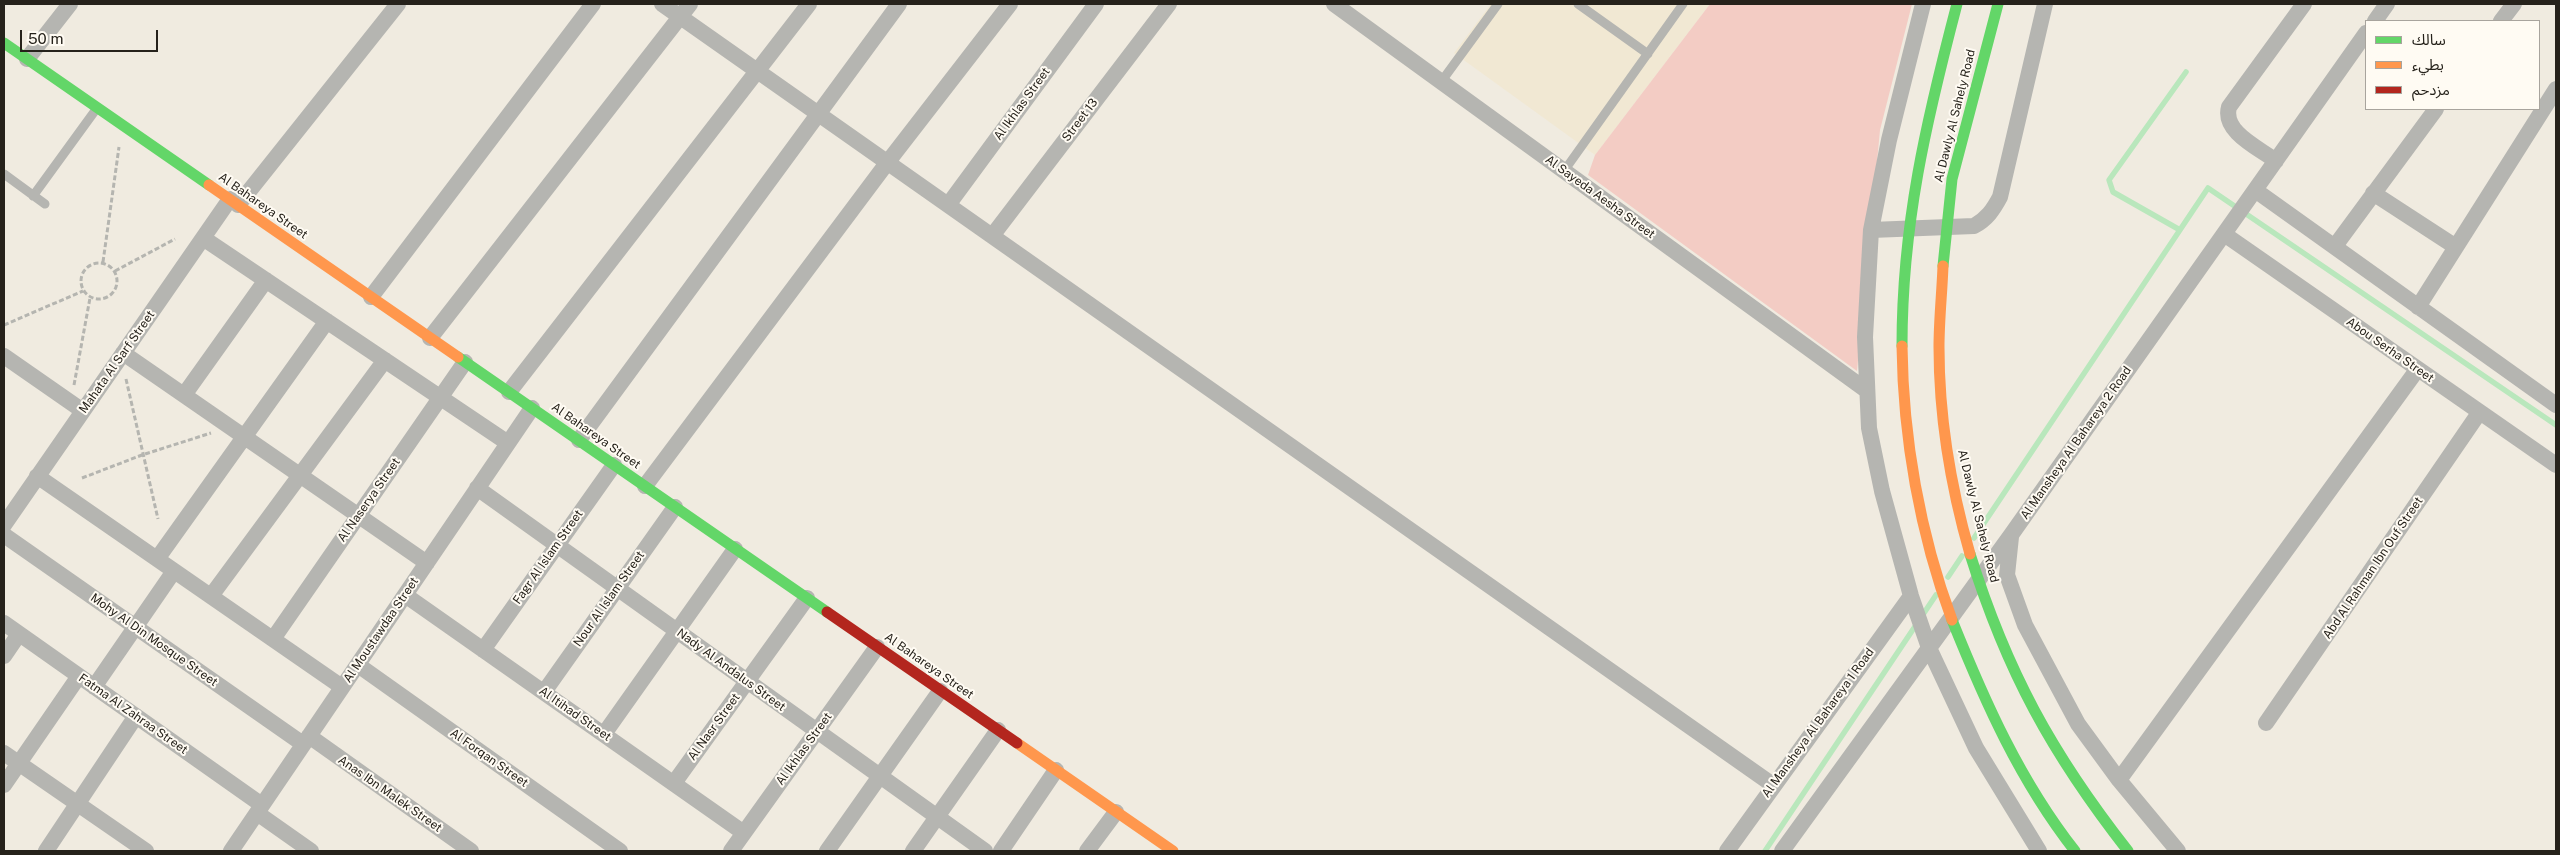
<!DOCTYPE html>
<meta charset="utf-8">
<style>
body{margin:0}
#map{position:relative;width:2560px;height:855px;overflow:hidden;background:#f0ebe0;font-family:"Public Sans","Noto Sans Arabic",sans-serif}
canvas{display:block}
.frame{position:absolute;inset:0;border:5px solid #26221b;pointer-events:none}
.legend{position:absolute;left:2365px;top:20px;width:175px;height:90px;box-sizing:border-box;background:#fffbf3;border:1px solid #a8a49d;margin:0;padding:6px 9px;list-style:none;font-size:15px;color:#26221b}
.legend li{display:flex;align-items:center;gap:10px;height:25px}
.legend b{width:25px;border:1px solid #a8a49d}
.scale{position:absolute;left:20px;top:30px;width:138px;height:22px;box-sizing:border-box;border:2px solid #26221b;border-top:0;padding-left:6px;font-size:15px;line-height:18px;white-space:nowrap;color:#26221b;-webkit-text-stroke:4px #fffbf3;paint-order:stroke}
</style>
<div id="map">
<canvas width="2560" height="855"></canvas>
<div class="frame"></div>
<ul class="legend">
<li><b style="height:6px;background:#63d668"></b>سالك</li>
<li><b style="height:6px;background:#ff974d"></b>بطيء</li>
<li><b style="height:6px;background:#b3261e"></b>مزدحم</li>
</ul>
<div class="scale">50 m</div>
</div>
<script>
const context = document.querySelector('canvas').getContext('2d');
context.lineJoin = 'round';
function fill(path, color) { context.fillStyle = color; context.fill(path, 'evenodd'); }
function trace(path, color, width, dash) { context.strokeStyle = color; context.lineWidth = width; context.lineCap = dash ? 'butt' : 'round'; context.setLineDash(dash || []); context.stroke(path); }
function drawText(font, color, halo, rows, align = 'center') {
  context.font = font + ' "Public Sans",sans-serif'; context.lineWidth = 4; context.setLineDash([]); context.textBaseline = 'middle'; context.strokeStyle = halo; context.fillStyle = color; for (const [text, x, y, turn = 0] of rows) {
    context.save(); context.translate(x, y); context.rotate((+turn || 0) * Math.PI / 180); context.textAlign = isNaN(turn) ? turn : align; if (halo) context.strokeText(text, 0, 0); context.fillText(text, 0, 0); context.restore();
  }
}
const built = new Path2D(`
 M1491 4H1710L1595 155 1454 53Z`);
const green = new Path2D(`
 M1710 4H1912L1880 130 1857 371 1588 175 1595 155Z`);
const stream = new Path2D(`
 M2180 230 2113 192 2109 180 2186 72
 M1974 538 2208 188 2556 425
 M1948 577 1962 556
 M1765 851 1936 595`);
const path = new Path2D(`
 M103 262 119 147
 M81 281a18 18 0 1 1 36 0a18 18 0 1 1-36 0Z
 M115 271 175 239
 M4 325 83 291
 M126 379 158 519
 M74 385 90 298
 M82 478 142 455 211 433`);
const lane = new Path2D(`
 M1578 4 1648 54
 M1441 82 1498 4
 M1564 171 1683 4
 M4 174 45 204
 M33 196 97 108`);
const street = new Path2D(`
 M662 4 1773 785
 M1334 4 1866 390
 M1923 4 1889 140 1871 230 1865 337 1869 428 1882 491 1911 596 1929 648 1976 748 2039 851
 M2375 21 2387 4
 M2501 21 2514 4
 M27 59 70 4
 M2276 161C2259 148 2222 132 2229 107L2304 4
 M2255 190 2556 405
 M2373 193 2456 247
 M238 205 398 4
 M948 205 1096 4
 M1871 230 1974 226C1987 219 1993 210 2000 197L2045 4
 M2224 234 2556 465
 M992 236 1169 4
 M203 238 508 443
 M2335 246 2436 109
 M371 297 593 4
 M2418 307 2556 89
 M430 338 690 4
 M123 353 427 563
 M4 356 83 411
 M509 392 809 4
 M184 395 266 280
 M579 440 899 4
 M37 476 342 687
 M645 486 887 163 1010 4
 M477 488 985 851
 M4 525 230 199
 M4 535 303 744
 M2011 537 2007 575 2025 625 2078 724 2119 780 2178 851
 M157 559 327 321
 M405 595 744 833
 M211 596 385 360
 M4 623 262 805
 M273 639 465 362
 M483 650 614 465
 M4 656 19 634
 M358 665 620 851
 M94 687 174 571
 M544 692 675 507
 M2266 723 2479 413
 M604 734 735 549
 M309 736 471 851
 M4 753 146 851
 M2119 780 2417 370
 M674 783 807 598
 M4 785 79 676
 M257 813 311 851
 M46 851 136 716
 M231 851 532 408
 M731 851 877 647
 M827 851 940 691
 M913 851 998 730
 M1001 851 1056 770
 M1087 851 1116 812
 M1727 851 1911 596
 M1782 851 2011 535 2366 33`);
const fast = new Path2D(`
 M4 43 209 185
 M458 357 827 612`);
const slow = new Path2D(`
 M209 185 458 357
 M1017 743 1173 851`);
const jam = new Path2D(`
 M827 612 1017 743`);
const fastBridge = new Path2D(`
 M1943 266 1952 179 1998 4
 M1902 346C1902 224 1926 122 1957 4
 M1970 554C2007 672 2052 754 2128 851
 M1952 620C1985 702 2020 781 2075 851`);
const slowBridge = new Path2D(`
 M1943 266C1942 293 1939 320 1939 347 1939 416 1951 488 1970 554
 M1902 346C1903 438 1920 534 1952 620`);
const streetNames = [
 ["Al Ikhlas Street",1022,104,-54],
 ["Al Dawly Al Sahely Road",1955,116,-76],
 ["Street 13",1080,120,-53],
 ["Al Sayeda Aesha Street",1600,197,36],
 ["Al Bahareya Street",263,206,35],
 ["Abou Serha Street",2390,350,35],
 ["Mahata Al Sarf Street",117,362,-55],
 ["Al Bahareya Street",596,436,35],
 ["Al Mansheya Al Bahareya 2 Road",2076,443,-55],
 ["Al Naserya Street",369,500,-55],
 ["Al Dawly Al Sahely Road",1978,516,76],
 ["Fagr Al Islam Street",548,557,-55],
 ["Abd Al Rahman Ibn Ouf Street",2373,568,-56],
 ["Nour Al Islam Street",609,599,-55],
 ["Al Moustawdaa Street",381,630,-56],
 ["Mohy Al Din Mosque Street",154,640,35],
 ["Al Bahareya Street",929,666,35],
 ["Nady Al Andalus Street",731,670,36],
 ["Fatma Al Zahraa Street",133,714,35],
 ["Al Itihad Street",575,714,35],
 ["Al Mansheya Al Bahareya 1 Road",1818,723,-54],
 ["Al Nasr Street",714,727,-54],
 ["Al Ikhlas Street",804,749,-54],
 ["Al Forqan Street",489,758,35],
 ["Anas Ibn Malek Street",390,794,35]
];
fill(built, '#f1e8d3');
fill(green, '#f3ccc4');
trace(stream, '#b9e7bc', 5.5);
trace(path, '#b5b5b0', 3, [5, 2.5]);
trace(lane, '#b5b5b1', 9);
trace(street, '#b5b5b1', 16);
trace(fast, '#63d668', 11);
trace(slow, '#ff974d', 11);
trace(jam, '#b3261e', 11);
trace(fastBridge, '#63d668', 11);
trace(slowBridge, '#ff974d', 11);
drawText('12px', '#26221b', '#fffbf3', streetNames);
</script>
